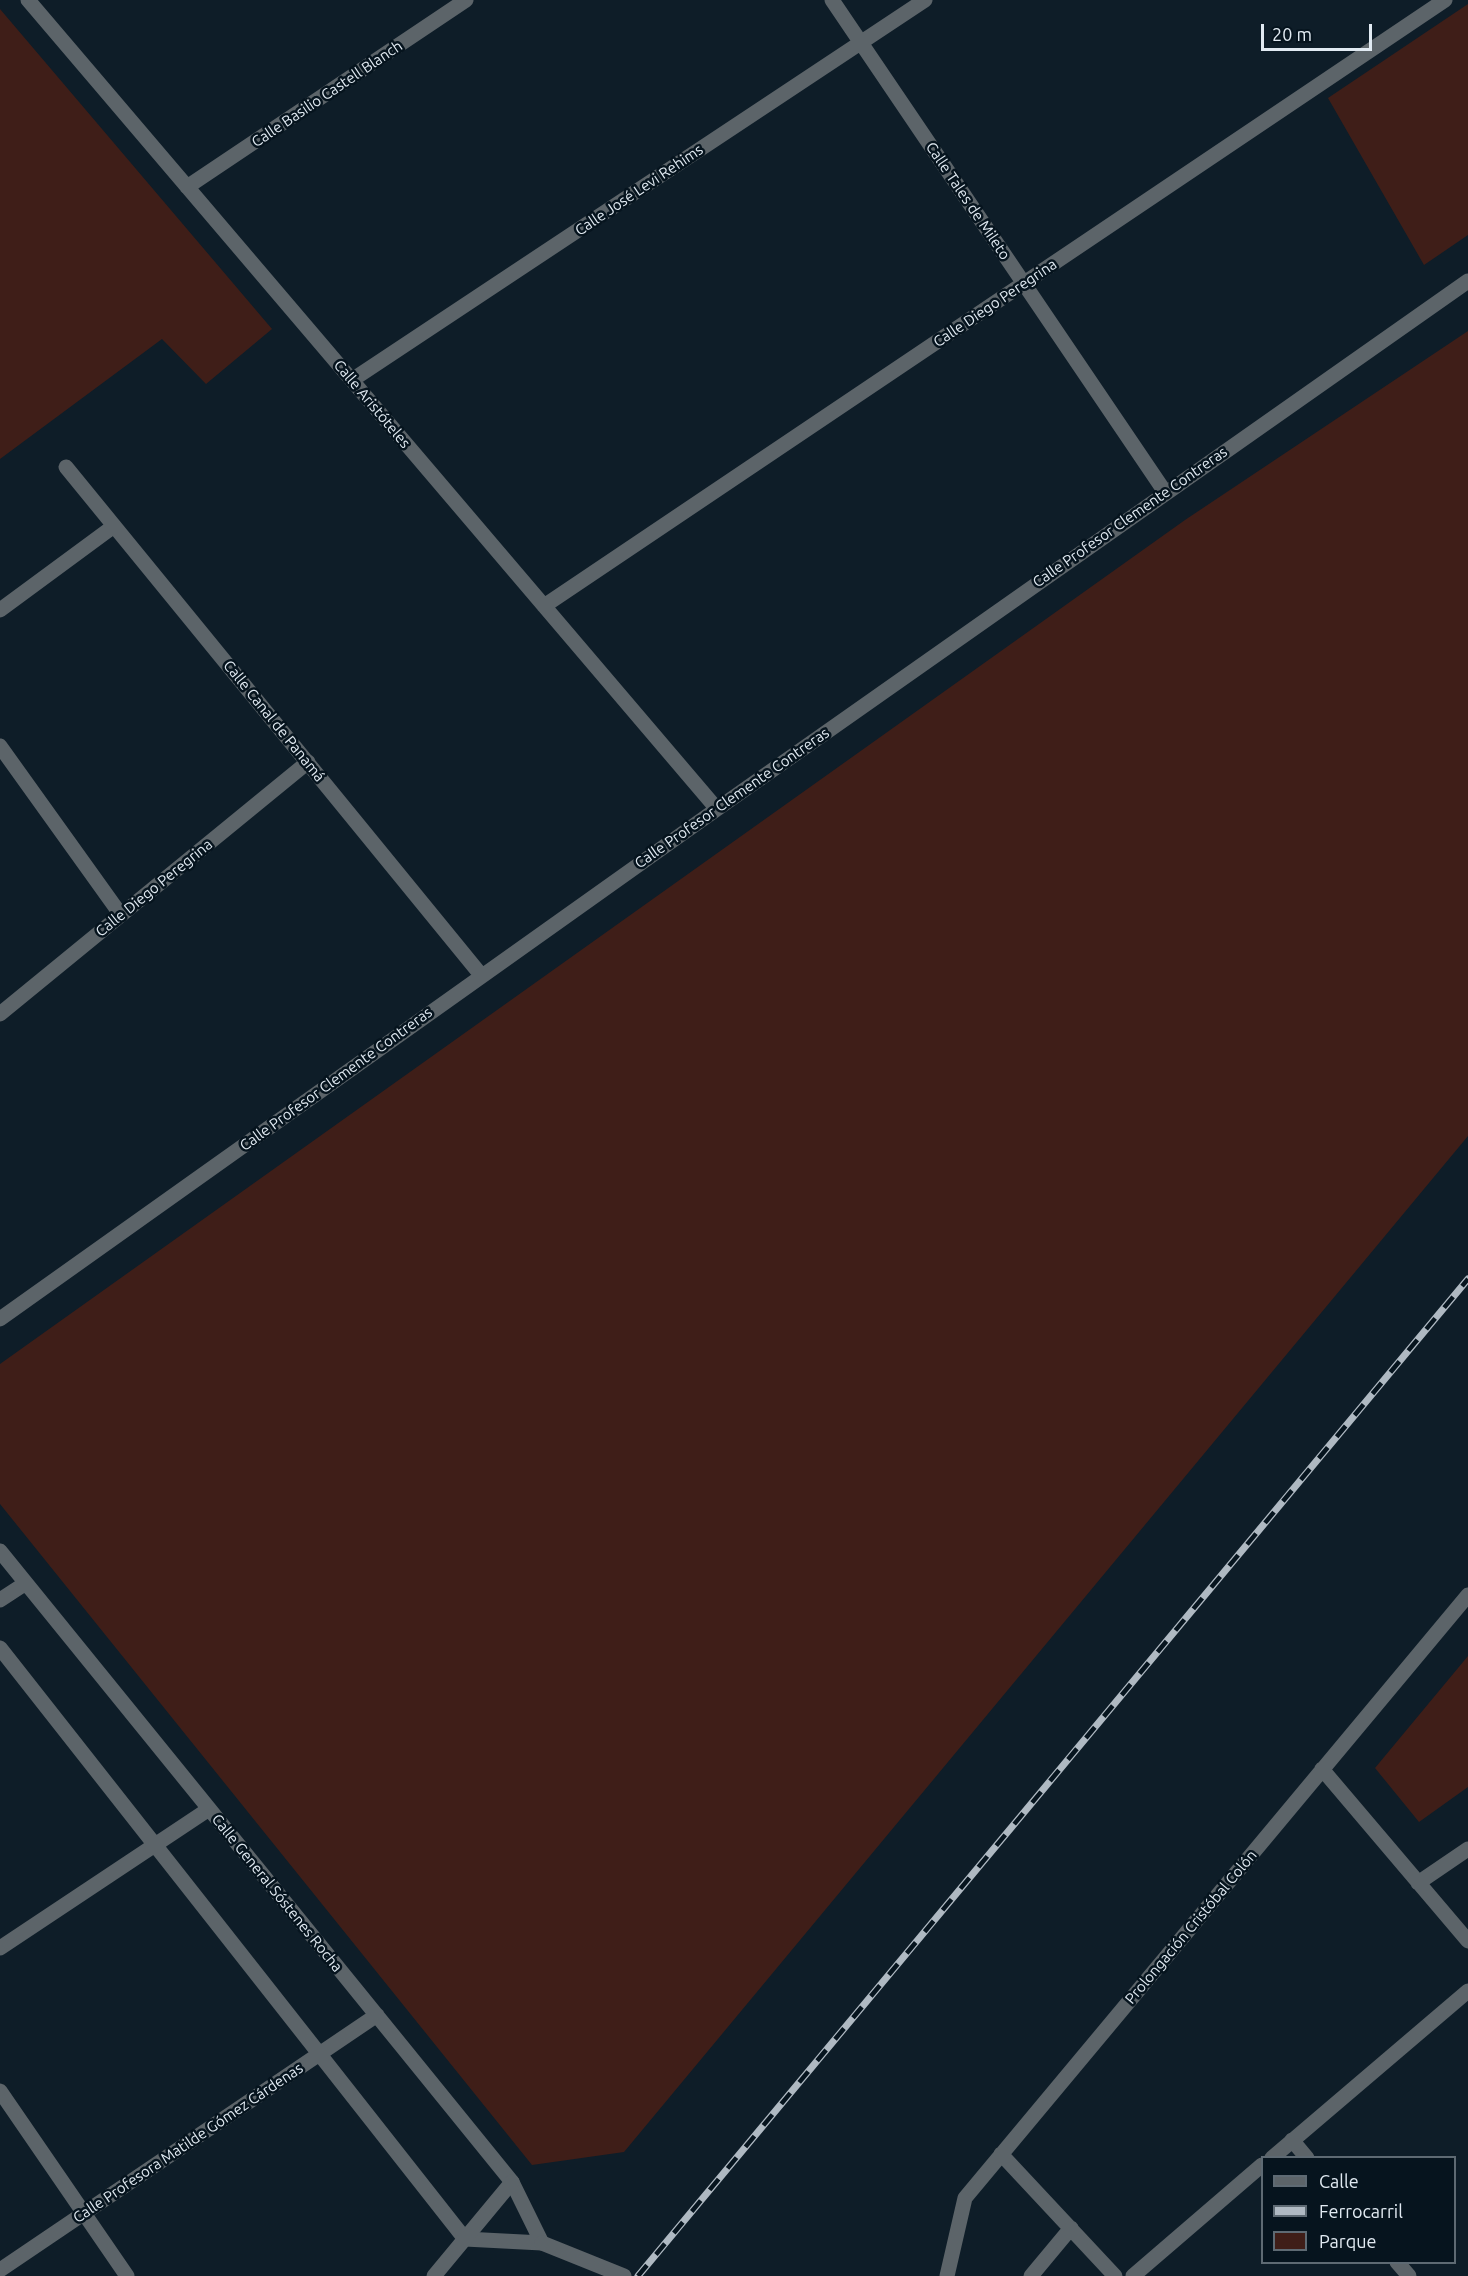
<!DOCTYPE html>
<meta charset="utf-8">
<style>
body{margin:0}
#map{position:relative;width:1468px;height:2276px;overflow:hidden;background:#0e1d28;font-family:Ubuntu,sans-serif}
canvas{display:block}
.legend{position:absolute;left:1261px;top:2156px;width:195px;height:108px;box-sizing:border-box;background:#06141e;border:2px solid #5e6a73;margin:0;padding:8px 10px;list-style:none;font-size:18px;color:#e1eaf2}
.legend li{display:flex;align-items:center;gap:12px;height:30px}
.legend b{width:30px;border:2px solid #5e6a73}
.scale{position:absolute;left:1261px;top:24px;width:111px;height:27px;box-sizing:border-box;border:3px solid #e1eaf2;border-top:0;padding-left:8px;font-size:18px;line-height:21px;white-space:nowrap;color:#e1eaf2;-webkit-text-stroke:4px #06141e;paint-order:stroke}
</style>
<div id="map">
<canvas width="1468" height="2276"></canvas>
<ul class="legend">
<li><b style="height:8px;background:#5c6469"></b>Calle</li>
<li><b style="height:8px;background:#afb9c2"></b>Ferrocarril</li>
<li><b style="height:16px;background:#3f1e18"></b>Parque</li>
</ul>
<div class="scale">20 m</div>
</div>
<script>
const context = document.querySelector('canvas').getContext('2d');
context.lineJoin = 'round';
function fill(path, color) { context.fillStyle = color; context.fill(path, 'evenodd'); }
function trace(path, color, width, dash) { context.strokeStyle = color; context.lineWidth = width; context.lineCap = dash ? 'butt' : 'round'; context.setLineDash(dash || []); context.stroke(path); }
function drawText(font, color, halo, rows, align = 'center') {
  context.font = font + ' Ubuntu,sans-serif'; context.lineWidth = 5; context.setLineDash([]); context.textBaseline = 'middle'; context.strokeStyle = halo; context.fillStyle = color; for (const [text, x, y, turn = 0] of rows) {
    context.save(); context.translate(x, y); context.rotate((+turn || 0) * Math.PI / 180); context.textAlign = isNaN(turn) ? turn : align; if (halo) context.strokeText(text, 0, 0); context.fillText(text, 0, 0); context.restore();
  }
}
const green = new Path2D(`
 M1468 4V235L1424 265 1328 98Z
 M0 9 272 329 206 384 162 339 0 459Z
 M1468 331V1136L624 2152 532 2165 0 1504V1364L1185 520Z
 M1468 1656V1787L1419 1822 1375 1768Z`);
const minor = new Path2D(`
 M28 0 717 809
 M832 0 1165 492
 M187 187 466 0
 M352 380 925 0
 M66 467 481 975
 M544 606 1445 0
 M0 610 114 526
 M0 746 121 915
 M0 1014 308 762
 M0 1319 717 809 1468 281
 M0 1551 512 2182 542 2243 465 2239 0 1648
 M0 1600 26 1583
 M1322 1769 1468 1941
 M1418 1883 1468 1849
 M0 1948 209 1809
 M0 2091 127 2276
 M1292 2140 1307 2158
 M1001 2154 1115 2276
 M1272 2158 1468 1991
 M1397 2262 1409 2276
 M0 2270 377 2015
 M947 2276 965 2198 1468 1595
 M1031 2276 1071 2228
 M1133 2276 1262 2165`);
const tertiary = new Path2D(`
 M542 2243 624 2276
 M434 2276 512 2182`);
const rail = new Path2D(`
 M638 2276 1468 1279`);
const streetNames = [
 ["Calle Basilio Castell Blanch",327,94,-34],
 ["Calle José Levi Rehims",639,190,-34],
 ["Calle Tales de Mileto",968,201,56],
 ["Calle Diego Peregrina",995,303,-34],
 ["Calle Aristóteles",372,404,50],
 ["Calle Profesor Clemente Contreras",1130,517,-35],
 ["Calle Canal de Panamá",274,721,51],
 ["Calle Profesor Clemente Contreras",732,798,-35],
 ["Calle Diego Peregrina",154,888,-39],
 ["Calle Profesor Clemente Contreras",336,1079,-36],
 ["Calle General Sóstenes Rocha",277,1893,51],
 ["Prolongación Cristóbal Colón",1191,1927,-50],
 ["Calle Profesora Matilde Gómez Cárdenas",188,2143,-34]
];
fill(green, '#3f1e18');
trace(minor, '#5c6469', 15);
trace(tertiary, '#5c6469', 15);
trace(rail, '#afb9c2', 7);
trace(rail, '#06141e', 4.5, [14]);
drawText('15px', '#e1eaf2', '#06141e', streetNames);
</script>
